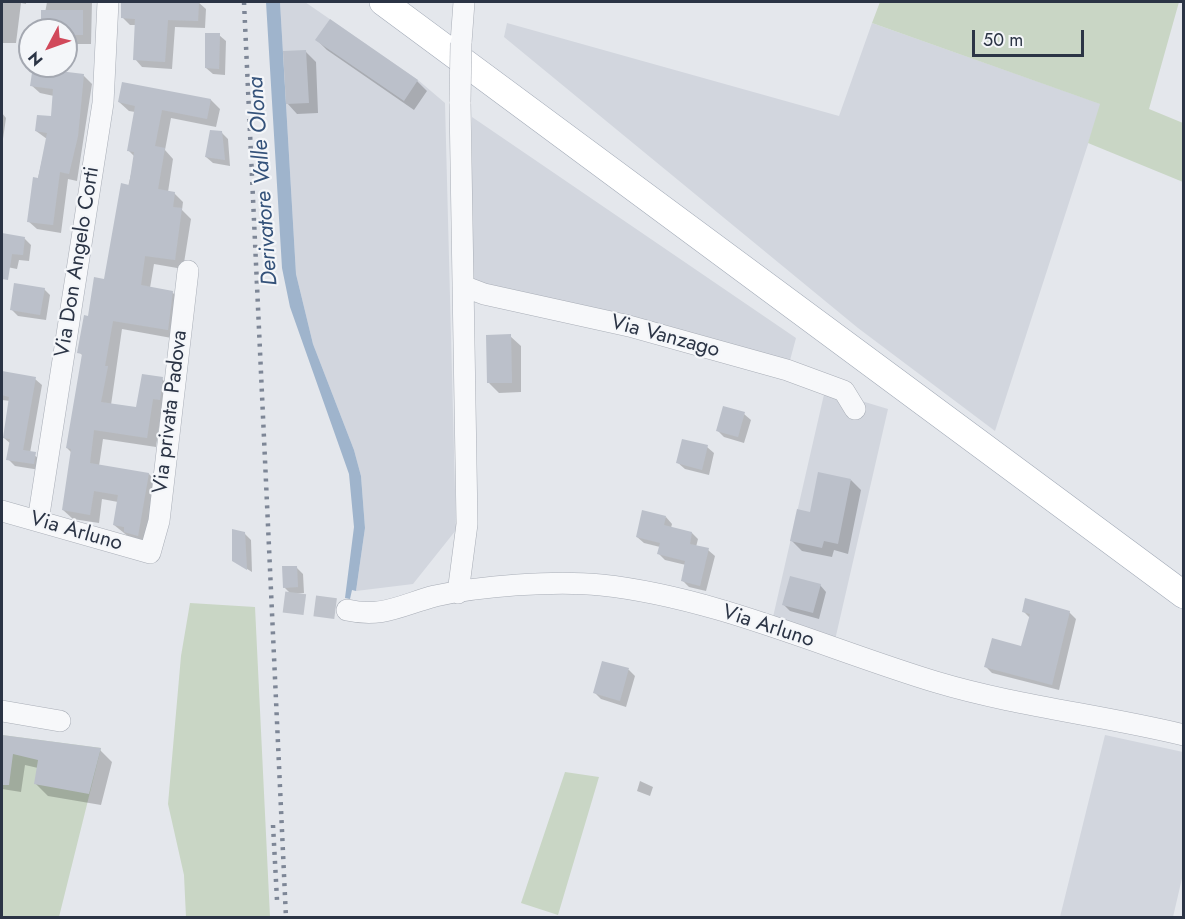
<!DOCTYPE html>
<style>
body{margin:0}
#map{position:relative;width:1185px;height:919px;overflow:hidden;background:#e4e7ec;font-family:Jost,sans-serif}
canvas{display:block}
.frame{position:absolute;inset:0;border:3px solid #2b3445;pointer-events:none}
.north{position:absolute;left:18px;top:18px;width:60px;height:60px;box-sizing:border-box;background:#f4f6f9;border:2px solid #a4a8b1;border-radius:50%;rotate:229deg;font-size:16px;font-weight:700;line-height:24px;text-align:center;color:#2b3445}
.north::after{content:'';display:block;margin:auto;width:21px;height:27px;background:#d1495b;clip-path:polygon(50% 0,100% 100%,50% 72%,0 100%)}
.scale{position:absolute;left:972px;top:30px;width:112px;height:27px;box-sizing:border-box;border:3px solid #2b3445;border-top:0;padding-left:8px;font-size:18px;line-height:21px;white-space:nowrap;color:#2b3445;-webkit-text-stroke:4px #f4f6f9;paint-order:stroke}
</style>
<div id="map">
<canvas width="1185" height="919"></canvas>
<div class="frame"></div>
<div class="north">N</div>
<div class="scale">50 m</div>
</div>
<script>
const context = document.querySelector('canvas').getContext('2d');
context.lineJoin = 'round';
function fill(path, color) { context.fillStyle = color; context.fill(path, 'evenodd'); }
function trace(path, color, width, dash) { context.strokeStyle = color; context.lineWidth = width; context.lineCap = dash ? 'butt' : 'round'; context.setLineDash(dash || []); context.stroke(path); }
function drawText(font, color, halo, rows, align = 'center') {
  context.font = font + ' Jost,sans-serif'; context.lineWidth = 4.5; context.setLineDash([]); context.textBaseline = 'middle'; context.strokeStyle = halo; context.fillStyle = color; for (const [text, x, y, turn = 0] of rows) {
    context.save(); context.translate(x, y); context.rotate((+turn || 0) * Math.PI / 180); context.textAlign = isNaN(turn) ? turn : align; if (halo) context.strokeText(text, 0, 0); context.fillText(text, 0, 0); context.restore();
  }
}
const built = new Path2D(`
 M280 2H305L418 80 445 103 456 530 413 584 356 591 365 528 361 476 354 450 313 344 296 274Z
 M507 23 839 116 872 23 1101 104 995 431 858 328 504 37Z
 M472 117 796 338 789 364 469 282Z
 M825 390 888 409 835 640 773 617Z
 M1105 735 1183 752V874L1173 917H1060Z`);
const green = new Path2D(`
 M880 2H1179L1149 109 1183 123V182L1088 143 1100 104 872 23Z
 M190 603 255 607 270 917H186L184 875 168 804 181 656Z
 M2 735 101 748 59 917 2 918Z
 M565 772 599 777 558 915 521 903Z`);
const water = new Path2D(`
 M266 2H280L296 274 313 344 354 450 361 476 365 528 356 591 352 590 350 599 345 598 354 527 349 474 290 307 282 268Z`);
const shadow = new Path2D(`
 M2 2H26V4L21 3 16 43H2Z
 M47 2H92L91 44H66V30H42Z
 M123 2H198L206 9 205 28 175 27 172 69 142 67 135 59 137 25H130L122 17Z
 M330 21 417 81 427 91 414 110 327 50 317 40Z
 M219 35 226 41 225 75 213 74 206 68Z
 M306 52 316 62 318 113 297 114 287 103Z
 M34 66H62L67 73 84 76 92 84 77 181 68 179 61 233 37 229 28 221 47 139 36 131 52 118 54 96 40 93 31 85Z
 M211 100 220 109 216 127 171 118 165 150 173 159 168 192 174 193 183 202 182 210 191 219 183 269 154 264 150 288 172 292 181 301 177 339 122 329 111 405 138 409 162 379 171 388 162 407 156 447 103 439 99 466 149 474 158 483 147 544 134 541 114 525 118 502 102 499 99 523 73 519 63 510 72 453 67 448 83 356 79 352 89 318 106 281 135 157 128 150 135 112 129 111 119 102Z
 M2 113 6 118 2 146Z
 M222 133 228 139 230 166 213 163 206 157Z
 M2 235 25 239 31 245 29 261 19 260 17 269 2 266Z
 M44 289 50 295 46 320 18 316 11 309Z
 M510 336 521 346V392L499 393 489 383Z
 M2 373 35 379 42 385 30 453 42 460 40 470 15 466 8 459 11 444 4 438 10 401 2 400Z
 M744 414 751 420 744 443 724 437 718 431Z
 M707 447 714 453 709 475 685 469 678 463Z
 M851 480 861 490 848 554 834 550 832 557 802 551 792 541 811 513Z
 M666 517 672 524 671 528 692 533 698 539 696 547 708 550 715 556 706 591 689 587 682 580 686 565 665 560 659 554 660 547 644 543 637 537Z
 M244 533 251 540 252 572 233 560Z
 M296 567 303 574 304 593 291 594 284 587Z
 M820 585 826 592 819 619 790 611 784 605Z
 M1023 611 1069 612 1076 619 1059 690 992 673 986 667 1022 648 1031 619Z
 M603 663 629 670 635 676 626 707 601 699 595 693Z
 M2 736 100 750 112 762 101 805 48 796 36 784 38 768 25 765 21 792 2 789Z
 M640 781 653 787 650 796 637 791Z`);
const building = new Path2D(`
 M121 2H199L198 21 168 20 165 62 133 60 135 19 121 18Z
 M41 10H83V35H66V30H41Z
 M330 19 418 80 404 101 315 40Z
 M205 33H220L219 69 205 68Z
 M306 50 309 103 286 104 283 51Z
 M33 66H59V71L84 74 78 136 69 174 60 172 53 225 27 222 33 177 38 178 47 133 35 131 37 115 51 116 53 89 30 86Z
 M122 82 211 99 207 119 162 110 155 146 165 148 158 189 175 192 173 207 182 208 175 260 145 256 141 285 173 291 168 330 113 321 105 366H108L101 402 136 407 142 374 163 377 160 400 153 399 147 438 94 430 90 463 149 473 138 536 124 532V527L113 525 118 495 94 491 90 515 62 510 71 449 66 448 82 354 77 353 84 315 88 316 94 277 104 279 121 183 129 185 134 152 127 151 135 106 118 102Z
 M210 130 222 131 225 160 205 157Z
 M2 233 25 237 23 255 12 254 8 280 2 279Z
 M14 283 45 288 40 315 10 310Z
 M511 334 512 383H487L486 335Z
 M2 371 36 377 23 450 36 452 34 464 6 460 10 439 3 438 9 397 2 395Z
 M723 406 745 412 738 437 716 431Z
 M682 439 708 445 702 470 676 463Z
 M818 472 851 479 838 544 824 541 822 548 790 541 797 509 810 512Z
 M642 510 666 516 664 525 692 532 690 544 709 548 700 586 681 581 685 561 657 554 660 543 636 537Z
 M232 529 245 532 247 570 232 561Z
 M282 566H297L298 587 283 588Z
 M790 576 821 584 813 613 782 605Z
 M1025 598 1070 611 1052 685 984 667 992 638 1021 646 1030 614 1022 612Z
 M602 661 629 668 620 701 593 693Z
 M2 735 101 748 89 794 34 784 38 760 13 754 9 785H2Z`);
const minorTunnel = new Path2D(`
 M284 602 347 610`);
const minor = new Path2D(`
 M461 43 464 2
 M463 286 484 294 629 326 787 370 844 391 855 409
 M2 511 150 553 159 521 188 271
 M38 521 103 103 108 2
 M458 593 467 524 460 102
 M347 610C383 618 401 605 435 596 480 586 555 580 601 585 715 597 827 649 936 682 1016 706 1102 715 1184 735
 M2 711 60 721`);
const major = new Path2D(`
 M383 2 1184 595`);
const rail = new Path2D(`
 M244 2 286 918
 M273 825 277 900`);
const minorBridge = new Path2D(`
 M460 102 461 43`);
const streetNames = [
 ["Via Don Angelo Corti",78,262,-81],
 ["Via Vanzago",665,337,15],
 ["Via privata Padova",171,412,-83],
 ["Via Arluno",76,532,16],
 ["Via Arluno",768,627,18]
];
const waterNames = [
 ["Derivatore Valle Olona",264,181,-94]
];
fill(built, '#d2d6de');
fill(green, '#c9d6c5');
fill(water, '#9fb4cc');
fill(shadow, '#0003');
fill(building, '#bbc0ca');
trace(minorTunnel, '#bfc3cb', 21, [21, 10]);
trace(minor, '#a9aeb7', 22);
trace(major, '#a3abb8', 28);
trace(minor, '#f7f8fa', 21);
trace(major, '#fff', 27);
trace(rail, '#7d8696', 4.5, [3, 6]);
trace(minorBridge, '#a9aeb7', 22, []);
trace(minorBridge, '#f7f8fa', 21);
drawText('21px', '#2b3445', '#f4f6f9', streetNames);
drawText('italic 22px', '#34527a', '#f4f6f9', waterNames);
</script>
